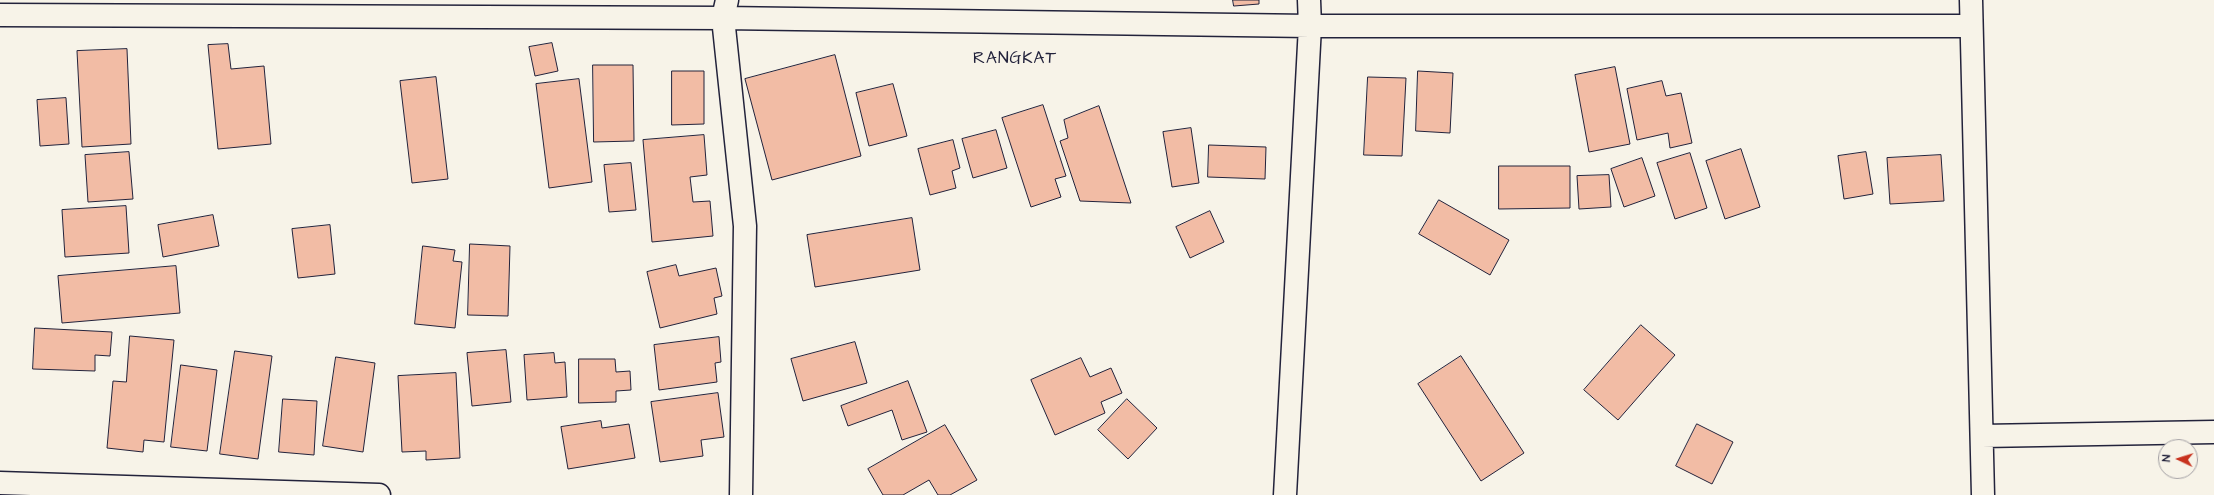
<!DOCTYPE html>
<style>
body{margin:0}
#map{position:relative;width:2214px;height:495px;overflow:hidden;background:#f7f3e8;font-family:"Architects Daughter",sans-serif}
canvas{display:block}
.north{position:absolute;left:2158px;top:439px;width:40px;height:40px;box-sizing:border-box;background:#f7f3e8;border:1px solid #a29fa3;border-radius:50%;rotate:274deg;font-size:11px;font-weight:700;line-height:16px;text-align:center;color:#22223b}
.north::after{content:'';display:block;margin:auto;width:14px;height:18px;background:#c8321e;clip-path:polygon(50% 0,100% 100%,50% 72%,0 100%)}
</style>
<div id="map">
<canvas width="2214" height="495"></canvas>
<div class="north">N</div>
</div>
<script>
const context = document.querySelector('canvas').getContext('2d');
context.lineJoin = 'round';
function fill(path, color) { context.fillStyle = color; context.fill(path, 'evenodd'); }
function trace(path, color, width, dash) { context.strokeStyle = color; context.lineWidth = width; context.lineCap = dash ? 'butt' : 'round'; context.setLineDash(dash || []); context.stroke(path); }
function drawText(font, color, halo, rows, align = 'center') {
  context.font = font + ' "Architects Daughter",sans-serif'; context.lineWidth = 3.5; context.setLineDash([]); context.textBaseline = 'middle'; context.strokeStyle = halo; context.fillStyle = color; for (const [text, x, y, turn = 0] of rows) {
    context.save(); context.translate(x, y); context.rotate((+turn || 0) * Math.PI / 180); context.textAlign = isNaN(turn) ? turn : align; if (halo) context.strokeText(text, 0, 0); context.fillText(text, 0, 0); context.restore();
  }
}
const building = new Path2D(`
 M1233 0H1259V4L1234 6Z
 M552 43 558 71 535 76 529 47Z
 M228 44 231 69 264 66 271 144 218 149 208 45Z
 M127 49 131 144 82 147 77 51Z
 M835 55 861 156 772 180 745 79Z
 M593 65H633L634 141 594 142Z
 M1615 67 1630 144 1589 152 1575 75Z
 M672 71H704V124L672 125Z
 M1418 71 1453 73 1450 133 1416 131Z
 M436 77 448 179 412 183 400 81Z
 M1368 77 1406 78 1402 156 1364 155Z
 M579 79 592 182 549 188 536 84Z
 M1662 81 1666 96 1681 93 1692 143 1670 148 1668 133 1637 140 1627 89Z
 M893 84 907 136 869 146 856 93Z
 M66 98 69 144 40 146 37 100Z
 M1043 105 1066 176 1055 179 1061 197 1031 207 1002 118Z
 M1099 106 1131 203 1080 201 1060 141 1068 138 1064 120Z
 M1191 128 1199 183 1172 187 1163 132Z
 M996 130 1007 168 973 178 962 139Z
 M704 135 707 175 690 177 693 202 710 201 713 236 652 242 643 140Z
 M953 140 960 168 952 171 956 188 930 195 918 149Z
 M1209 145 1266 147 1265 179 1208 177Z
 M1741 149 1760 207 1725 219 1706 161Z
 M129 152 133 199 88 202 85 155Z
 M1866 152 1873 194 1844 199 1838 156Z
 M1690 153 1707 208 1675 219 1657 163Z
 M1941 155 1944 201 1890 204 1887 158Z
 M1642 158 1655 196 1624 207 1611 169Z
 M631 163 636 210 609 212 604 165Z
 M1499 166H1570V208L1499 209Z
 M1609 175 1611 207 1579 209 1577 176Z
 M1439 200 1509 240 1490 275 1419 234Z
 M126 206 129 253 65 257 62 210Z
 M1210 211 1224 242 1190 258 1176 227Z
 M213 215 219 246 163 257 158 225Z
 M912 218 920 270 815 287 807 235Z
 M330 225 335 274 298 278 292 229Z
 M470 244 510 246 508 316 468 315Z
 M423 246 455 250 453 261 462 262 455 328 415 324Z
 M676 265 679 276 716 268 722 296 714 298 717 314 660 328 647 272Z
 M176 266 180 313 62 323 58 276Z
 M1641 325 1675 355 1618 420 1584 390Z
 M35 328 112 332 110 356 95 355V371L33 369Z
 M130 336 174 340 164 442 144 440 143 452 107 448 113 381 126 382Z
 M719 337 721 362 715 363 717 382 659 390 654 345Z
 M855 342 867 383 803 401 791 359Z
 M506 350 511 402 472 406 467 353Z
 M235 351 272 356 258 459 220 454Z
 M554 353 555 363 565 362 567 397 527 400 524 355Z
 M1461 356 1524 453 1481 481 1418 384Z
 M336 357 375 363 363 452 323 446Z
 M1081 358 1090 377 1111 368 1122 393 1101 402 1105 413 1055 435 1031 380Z
 M579 359H615L616 372 630 371 631 390 616 391V402L579 403Z
 M181 365 217 370 207 451 171 447Z
 M456 373 460 458 426 460V451L402 452 398 376Z
 M908 381 927 432 902 440 892 410 848 426 841 406Z
 M718 393 724 437 701 440 703 456 660 462 651 402Z
 M283 399 317 401 314 455 279 452Z
 M1127 399 1157 428 1128 459 1098 430Z
 M601 421 602 428 629 424 635 458 568 469 561 427Z
 M1697 424 1733 442 1712 484 1676 466Z
 M945 425 977 480 950 495H938L929 480 903 495H883L868 469Z`);
const minor = new Path2D(`
 M727 0 723 18 745 226 741 495
 M1971 0 1983 495
 M0 15 723 18 1310 26H1971
 M1982 436 2214 432
 M0 483 379 495
 M1285 495 1310 26 1309 0`);
const quarterNames = [
 ["RANGKAT",1015,59]
];
fill(building, '#f2bca5');
trace(building, '#22223b', 1);
trace(minor, '#22223b', 25);
trace(minor, '#f7f3e8', 22);
context.letterSpacing = '1px';
drawText('17px', '#22223b', '#f7f3e8', quarterNames);
context.letterSpacing = '0px';
</script>
